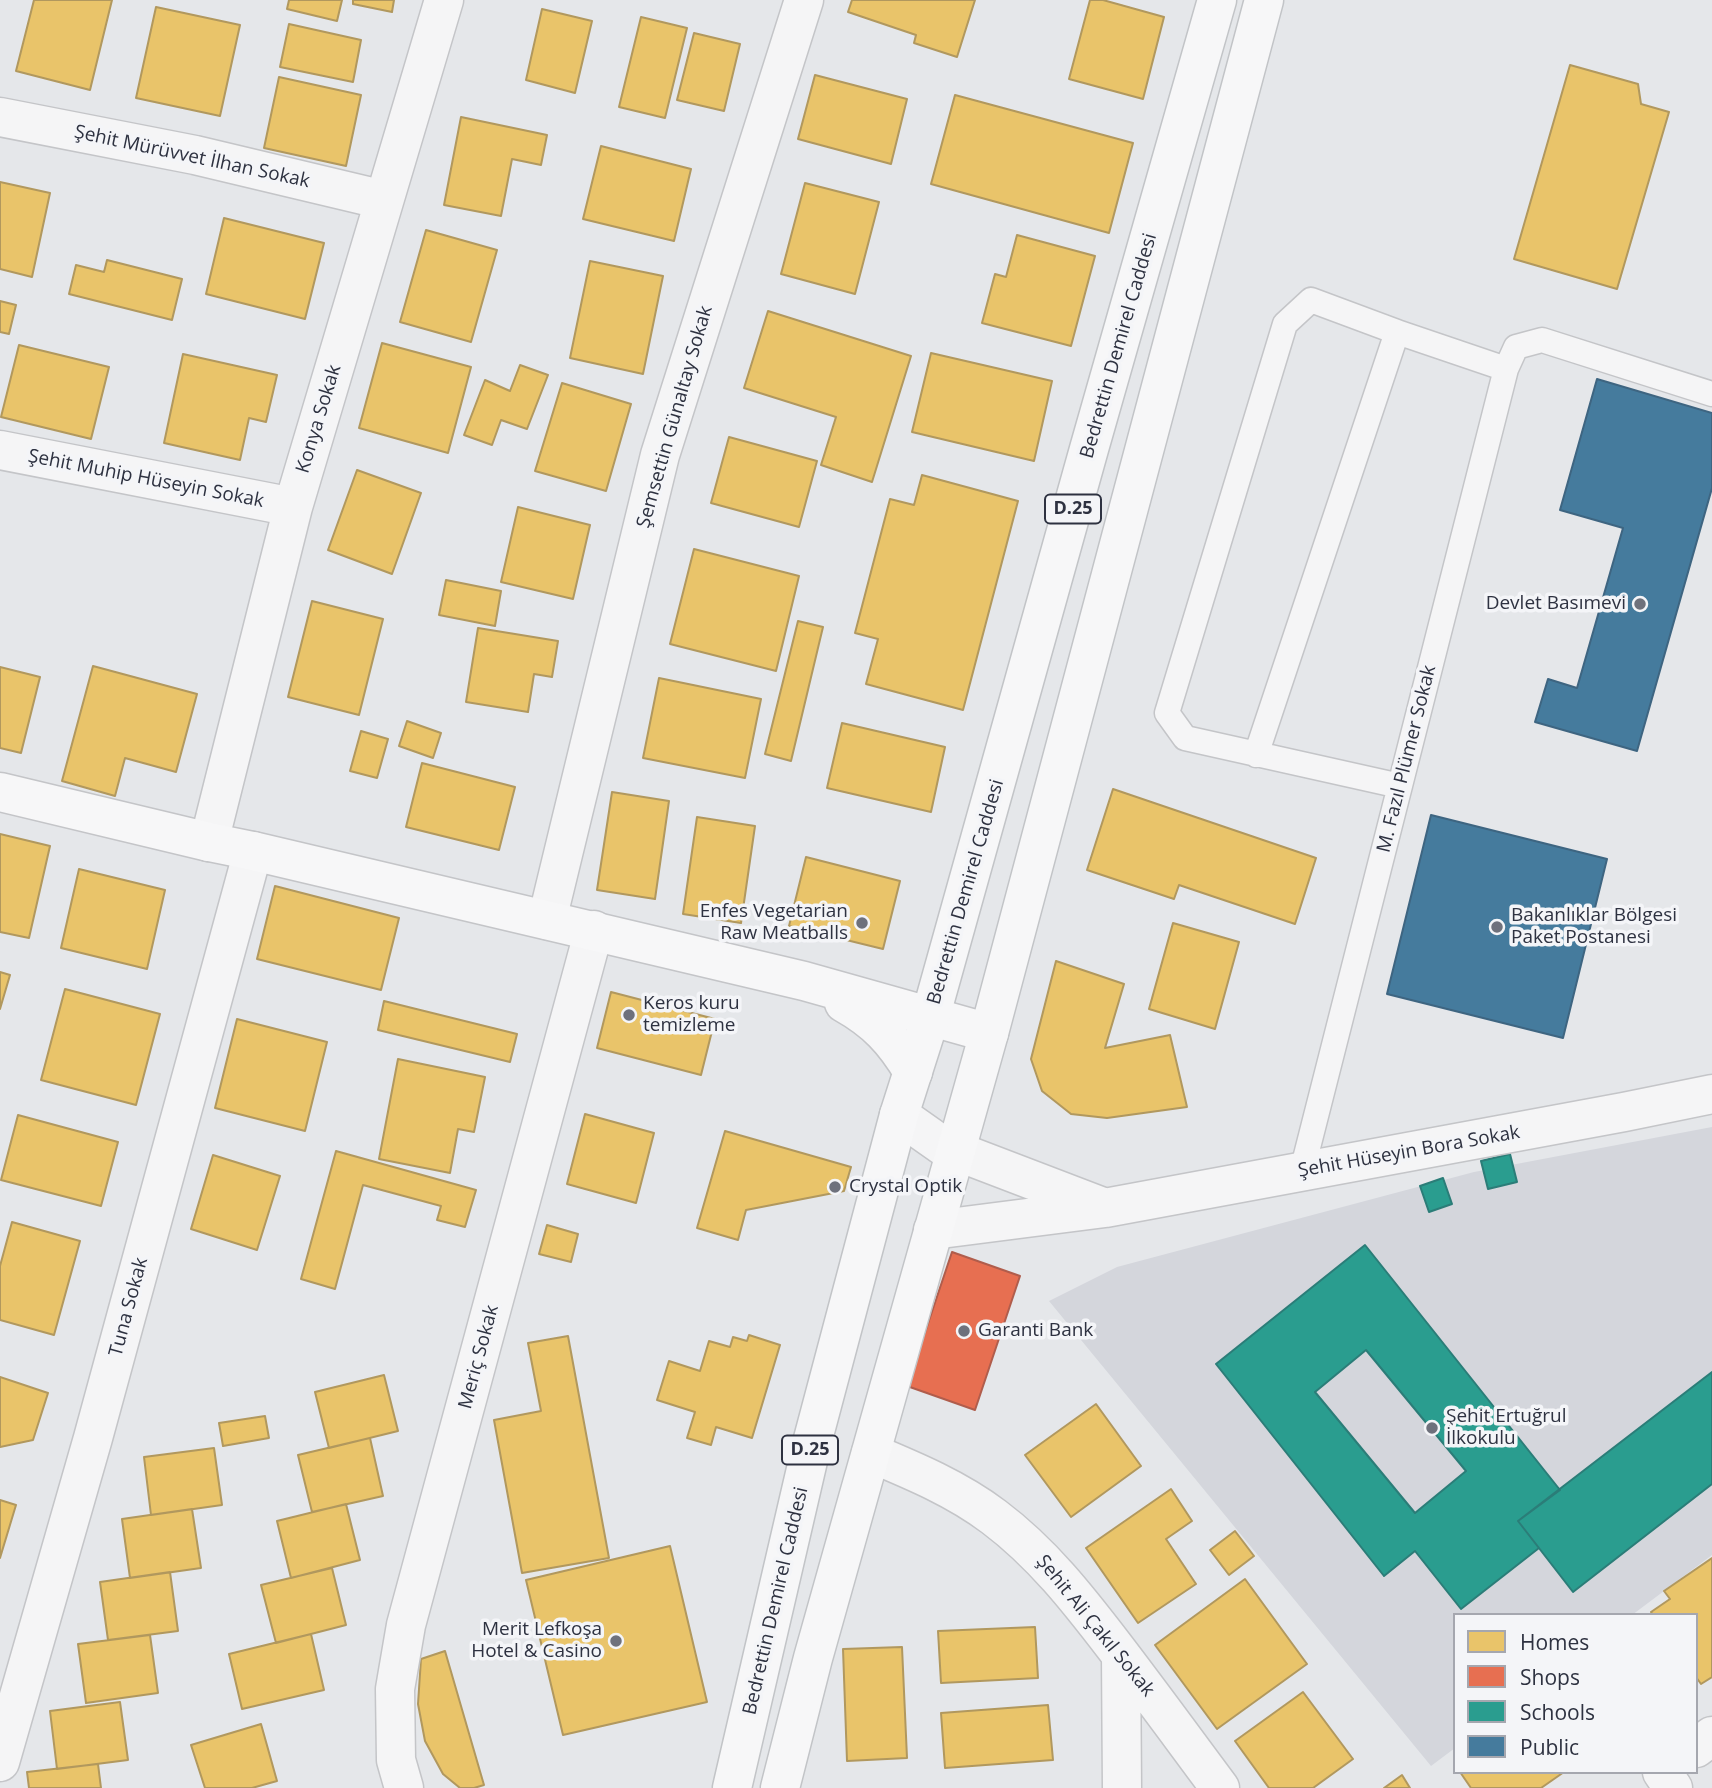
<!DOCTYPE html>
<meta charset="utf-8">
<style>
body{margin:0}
#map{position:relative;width:1712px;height:1788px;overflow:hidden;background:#e5e7ea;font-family:"Open Sans",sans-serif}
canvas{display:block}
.legend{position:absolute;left:1453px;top:1613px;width:245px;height:161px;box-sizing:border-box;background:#f4f5f8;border:2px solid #a5a7af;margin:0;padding:9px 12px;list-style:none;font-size:21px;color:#2e3241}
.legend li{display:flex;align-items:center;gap:14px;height:35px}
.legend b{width:35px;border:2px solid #a5a7af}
</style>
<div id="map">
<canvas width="1712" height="1788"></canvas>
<ul class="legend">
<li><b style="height:19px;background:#e9c46a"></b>Homes</li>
<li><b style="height:19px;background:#e76f51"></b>Shops</li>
<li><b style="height:19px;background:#2a9d8f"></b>Schools</li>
<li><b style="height:19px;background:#457b9d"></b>Public</li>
</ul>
</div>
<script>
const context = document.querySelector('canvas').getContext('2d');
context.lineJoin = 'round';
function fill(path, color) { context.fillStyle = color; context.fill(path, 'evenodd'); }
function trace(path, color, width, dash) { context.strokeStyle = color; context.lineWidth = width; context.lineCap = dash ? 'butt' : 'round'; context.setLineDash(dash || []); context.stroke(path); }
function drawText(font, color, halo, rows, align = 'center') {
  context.font = font + ' "Open Sans",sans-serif'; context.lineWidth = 7; context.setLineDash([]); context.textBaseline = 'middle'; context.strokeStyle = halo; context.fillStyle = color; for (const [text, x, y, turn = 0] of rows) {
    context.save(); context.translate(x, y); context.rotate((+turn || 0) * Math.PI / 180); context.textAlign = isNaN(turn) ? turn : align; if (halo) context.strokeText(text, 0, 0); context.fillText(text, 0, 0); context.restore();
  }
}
const built = new Path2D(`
 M1712 1127V1555L1632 1615H1455V1748L1431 1766 1049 1301 1117 1267 1474 1172Z`);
const homes = new Path2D(`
 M34 0H112L90 90 16 71Z
 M289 0H342L337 21 287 9Z
 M353 0H394L392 12 353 4Z
 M852 0H975L957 57 914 43 916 35 848 12Z
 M1090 0H1103L1164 17 1143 99 1069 79Z
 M156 7 240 25 220 116 136 98Z
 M542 9 592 21 575 93 526 80Z
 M641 17 687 28 665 118 619 107Z
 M289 24 361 40 353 82 280 67Z
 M694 33 740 44 724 111 677 100Z
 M1570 65 1638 84 1641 104 1669 112 1617 289 1514 259Z
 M815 75 907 99 891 164 798 139Z
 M279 77 361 95 346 166 264 148Z
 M955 95 1133 143 1109 233 931 184Z
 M461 117 547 135 541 165 512 159 501 216 444 205Z
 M601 146 691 169 674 241 583 219Z
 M0 182 50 193 32 277 0 269Z
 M805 183 879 202 855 294 781 274Z
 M224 218 324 243 305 319 206 294Z
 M426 230 497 250 471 342 400 322Z
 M1017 235 1095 256 1071 346 982 323 995 274 1006 277Z
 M107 260 182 279 172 320 69 294 76 265 104 272Z
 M590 261 663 276 643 374 570 358Z
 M0 301 16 305 9 334 0 332Z
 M768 311 911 356 872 482 821 465 836 417 744 388Z
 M382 343 471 367 448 453 359 428Z
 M19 345 109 367 91 439 1 417Z
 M931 353 1052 381 1034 461 912 432Z
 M183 354 277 375 266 422 249 418 240 460 164 443Z
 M520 365 548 375 527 429 501 420 492 445 464 435 485 380 510 391Z
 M562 383 631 404 606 491 535 471Z
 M729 437 817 461 799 527 711 503Z
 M357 470 421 493 392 574 328 550Z
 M922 475 1018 501 963 710 866 684 878 639 855 633 890 499 914 505Z
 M518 507 590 525 573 599 501 582Z
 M694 549 799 576 776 671 670 644Z
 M446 580 501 591 495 626 439 615Z
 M312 601 383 619 359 715 288 697Z
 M798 621 823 627 791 761 765 754Z
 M478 628 558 641 552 677 534 674 528 712 466 702Z
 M93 666 197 694 176 772 125 758 115 796 62 781Z
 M0 667 40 677 21 753 0 748Z
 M659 678 761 699 745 778 643 758Z
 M407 721 441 733 433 758 399 746Z
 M842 723 945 747 931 812 827 788Z
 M361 731 388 739 377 778 350 771Z
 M422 763 515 787 499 850 406 827Z
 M1113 789 1316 858 1295 924 1179 885 1174 899 1087 870Z
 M612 792 669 801 655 899 597 890Z
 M697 817 755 826 741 923 683 914Z
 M0 834 50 846 29 938 0 932Z
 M806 857 900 881 883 949 789 926Z
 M79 869 165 890 147 969 61 948Z
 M275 886 399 918 381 990 257 959Z
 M1173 923 1239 942 1215 1029 1149 1009Z
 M1056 961 1124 984 1105 1048 1170 1035 1187 1107 1107 1118 1071 1114 1042 1091 1031 1059Z
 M0 972 10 975 0 1009Z
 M65 989 160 1014 136 1105 41 1080Z
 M611 992 715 1019 701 1075 597 1048Z
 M384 1001 517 1034 510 1062 378 1030Z
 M237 1019 327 1042 305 1131 215 1108Z
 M398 1059 485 1077 474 1132 458 1129 450 1173 379 1159Z
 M585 1114 654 1133 636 1203 567 1184Z
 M18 1115 118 1142 101 1206 1 1180Z
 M725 1131 851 1167 844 1191 746 1210 738 1240 697 1228Z
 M336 1151 476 1190 465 1227 437 1220 441 1206 363 1185 335 1289 301 1279Z
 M213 1155 280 1176 257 1250 191 1229Z
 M12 1222 80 1241 54 1335 0 1320V1266Z
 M547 1225 578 1234 571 1262 539 1254Z
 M749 1335 780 1345 752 1438 716 1427 711 1445 687 1438 695 1412 657 1400 669 1361 700 1371 709 1341 730 1347 733 1337 747 1341Z
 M568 1336 609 1558 522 1573 494 1420 541 1411 528 1343Z
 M384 1375 398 1431 329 1448 315 1392Z
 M0 1377 48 1393 33 1440 0 1447Z
 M1096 1404 1141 1466 1071 1517 1025 1455Z
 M265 1416 269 1438 223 1446 219 1423Z
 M370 1438 383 1496 312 1512 298 1455Z
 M214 1448 222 1505 151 1515 144 1457Z
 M1171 1489 1192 1521 1166 1539 1196 1584 1138 1623 1086 1548Z
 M0 1500 16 1505 0 1558Z
 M346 1504 360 1560 291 1578 277 1521Z
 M192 1509 201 1568 130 1578 122 1519Z
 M1235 1531 1254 1556 1229 1575 1210 1550Z
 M670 1546 707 1702 563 1735 526 1580Z
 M1712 1558V1677L1701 1684 1696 1677V1615H1653L1651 1612 1670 1599 1664 1591Z
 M332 1568 346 1625 276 1643 261 1585Z
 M170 1572 178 1631 108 1640 100 1582Z
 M1245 1579 1307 1664 1217 1729 1155 1645Z
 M1035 1627 1038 1678 941 1683 938 1631Z
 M311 1634 324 1690 242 1709 229 1654Z
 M150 1635 158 1693 86 1703 78 1644Z
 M902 1647 907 1758 847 1761 843 1649Z
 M445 1651 484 1785 474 1788H460L443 1774 425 1741 418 1704 421 1659Z
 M1303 1692 1353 1759 1313 1788H1269L1235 1741Z
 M120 1702 128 1760 57 1769 50 1711Z
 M1048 1705 1053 1760 945 1768 941 1713Z
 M261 1724 277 1781 252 1788H205L191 1745Z
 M98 1764 101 1788H29L27 1772Z
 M1460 1772H1564L1541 1788H1471Z
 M1402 1775 1410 1788H1384Z`);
const shops = new Path2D(`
 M952 1252 1020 1276 975 1410 907 1386Z`);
const schools = new Path2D(`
 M1510 1154 1517 1182 1488 1189 1481 1161Z
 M1443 1178 1452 1204 1429 1212 1420 1186Z
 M1365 1245 1560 1490 1518 1521 1539 1548 1461 1609 1415 1551 1384 1576 1216 1364ZM1366 1350 1466 1471 1415 1513 1315 1392Z
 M1712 1372V1484L1573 1592 1518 1521Z`);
const public = new Path2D(`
 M1597 379 1712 413V488L1637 751 1535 722 1548 679 1577 688 1623 528 1560 510Z
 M1431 815 1607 859 1563 1038 1387 994Z`);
const lane = new Path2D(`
 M1397 332 1311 300 1285 324 1167 713 1185 738 1400 786
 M1256 755 1397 332 1506 369
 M1302 1171 1506 369 1516 347 1542 340 1712 394`);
const street = new Path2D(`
 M0 117 195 155 384 200
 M0 450 293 507
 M209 842 293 507 444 0
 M547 920 660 455 804 0
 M899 1115 943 1146 1100 1206
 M933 1230 1105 1208 1624 1112 1712 1094
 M871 1453C914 1471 957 1489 994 1517 1042 1553 1078 1599 1114 1646 1150 1693 1185 1741 1220 1788
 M1121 1656 1122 1788
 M1696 1748 1712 1736
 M0 1762 93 1438 253 851
 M1662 1772 1673 1788
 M404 1788 396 1760 395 1689 406 1625 594 930`);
const secondary = new Path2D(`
 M0 792 209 842 253 851 804 981 989 1033
 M844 1003C876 1021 894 1040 913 1072`);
const primary = new Path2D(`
 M732 1788 813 1439 899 1115 930 1018 1089 449 1217 0
 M780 1788 813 1658 989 1033 1264 0`);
const markers = [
 [1640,604,7,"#6e717c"],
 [862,923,7,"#6e717c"],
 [1497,927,7,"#6e717c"],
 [629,1015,7,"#6e717c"],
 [835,1187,7,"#6e717c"],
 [964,1331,7,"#6e717c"],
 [1432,1428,7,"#6e717c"],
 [616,1641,7,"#6e717c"]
];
const shields = [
 [1073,509,56],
 [810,1450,56]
];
const shieldNames = [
 ["D.25",1073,509],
 ["D.25",810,1450]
];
const streetNames = [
 ["Şehit Mürüvvet İlhan Sokak",192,157,12],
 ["Bedrettin Demirel Caddesi",1119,346,-74],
 ["Şemsettin Günaltay Sokak",675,417,-74],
 ["Konya Sokak",319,419,-73],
 ["Şehit Muhip Hüseyin Sokak",146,479,11],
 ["M. Fazıl Plümer Sokak",1407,759,-76],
 ["Bedrettin Demirel Caddesi",966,892,-74],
 ["Şehit Hüseyin Bora Sokak",1409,1152,-10],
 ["Tuna Sokak",129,1307,-75],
 ["Meriç Sokak",479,1357,-75],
 ["Bedrettin Demirel Caddesi",776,1601,-77],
 ["Şehit Ali Çakıl Sokak",1095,1626,51]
];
const poiNames = [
 ["Devlet Basımevi",1626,604,"right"],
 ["Enfes Vegetarian",848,912,"right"],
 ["Raw Meatballs",848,934,"right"],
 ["Bakanlıklar Bölgesi",1511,916],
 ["Paket Postanesi",1511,938],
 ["Keros kuru",643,1004],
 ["temizleme",643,1026],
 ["Crystal Optik",849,1187],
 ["Garanti Bank",978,1331],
 ["Şehit Ertuğrul",1446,1417],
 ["İlkokulu",1446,1439],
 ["Merit Lefkoşa",602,1630,"right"],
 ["Hotel & Casino",602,1652,"right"]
];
fill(built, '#d4d6dc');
fill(homes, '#e9c46a');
trace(homes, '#b1985e', 2);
fill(shops, '#e76f51');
trace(shops, '#b05d4c', 2);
fill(schools, '#2a9d8f');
trace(schools, '#2b7d78', 2);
fill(public, '#457b9d');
trace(public, '#3e6581', 2);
trace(lane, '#c4c5c8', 27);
trace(street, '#c4c5c8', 41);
trace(secondary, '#c4c5c8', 41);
trace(primary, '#c2c4c7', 41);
trace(lane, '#f5f5f6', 24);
trace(street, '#f5f5f6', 38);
trace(secondary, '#f7f7f8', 38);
trace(primary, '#f7f7f8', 38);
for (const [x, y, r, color] of markers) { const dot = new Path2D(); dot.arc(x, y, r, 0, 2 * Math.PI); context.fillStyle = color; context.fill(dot); trace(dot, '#f4f5f8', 2.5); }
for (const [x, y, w] of shields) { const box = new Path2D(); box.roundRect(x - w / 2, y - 14.5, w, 29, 5); context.fillStyle = '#f4f5f8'; context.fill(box); trace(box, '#2e3241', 2); }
drawText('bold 18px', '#2e3241', null, shieldNames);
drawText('19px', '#2e3241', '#f4f5f8', streetNames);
drawText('19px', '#2e3241', '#f4f5f8', poiNames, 'left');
</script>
